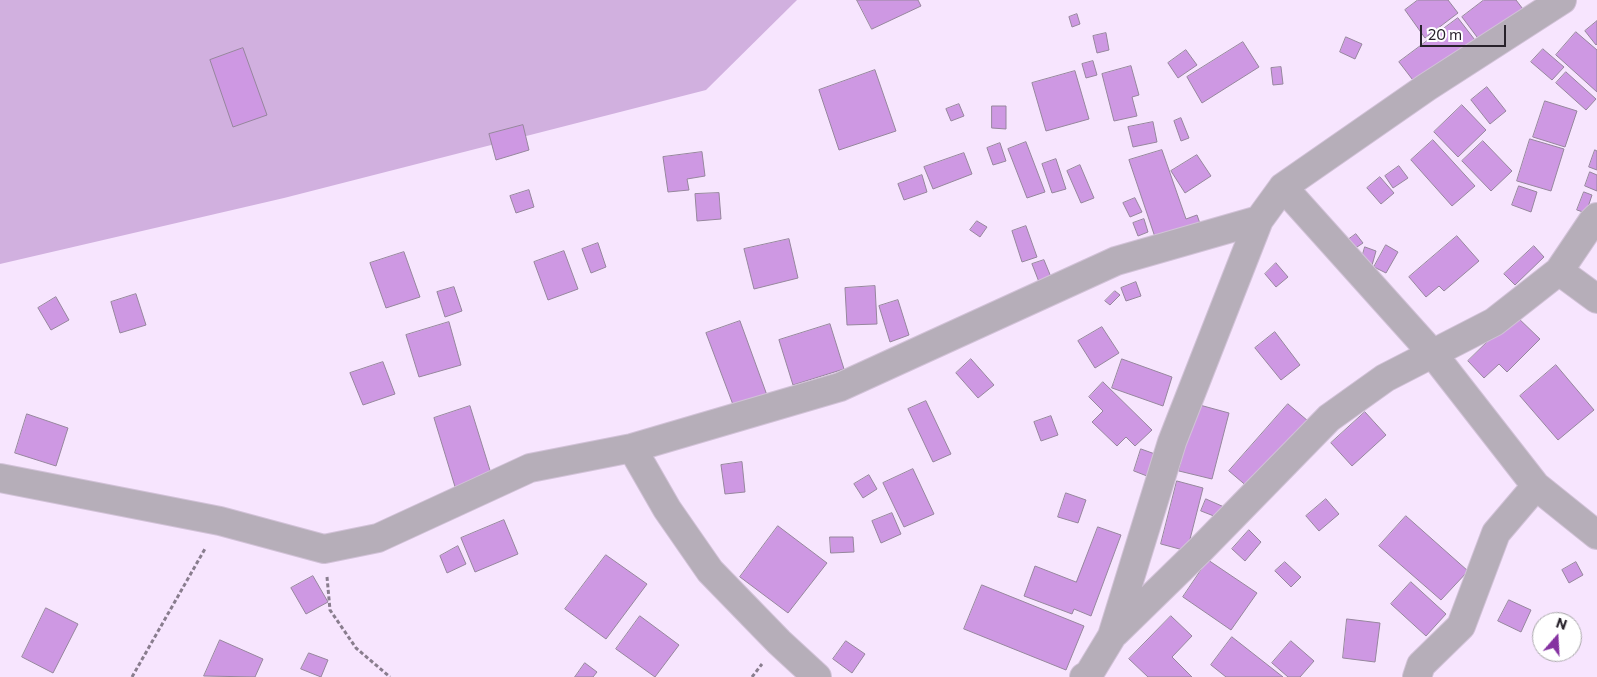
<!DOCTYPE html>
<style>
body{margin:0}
#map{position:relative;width:1597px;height:677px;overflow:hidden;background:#f7e5fe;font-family:Commissioner,sans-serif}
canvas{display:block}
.north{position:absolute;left:1532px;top:612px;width:50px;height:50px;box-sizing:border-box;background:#fff;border:1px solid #a9a7aa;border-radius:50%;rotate:19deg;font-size:14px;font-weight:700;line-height:20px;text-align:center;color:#28222b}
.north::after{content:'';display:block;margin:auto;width:18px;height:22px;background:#8532a1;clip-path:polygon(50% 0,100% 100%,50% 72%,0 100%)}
.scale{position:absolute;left:1420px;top:25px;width:86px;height:22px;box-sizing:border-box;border:2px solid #28222b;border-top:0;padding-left:6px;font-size:15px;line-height:18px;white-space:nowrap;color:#28222b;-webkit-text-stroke:4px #fff;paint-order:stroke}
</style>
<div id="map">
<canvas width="1597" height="677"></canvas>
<div class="north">N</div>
<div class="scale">20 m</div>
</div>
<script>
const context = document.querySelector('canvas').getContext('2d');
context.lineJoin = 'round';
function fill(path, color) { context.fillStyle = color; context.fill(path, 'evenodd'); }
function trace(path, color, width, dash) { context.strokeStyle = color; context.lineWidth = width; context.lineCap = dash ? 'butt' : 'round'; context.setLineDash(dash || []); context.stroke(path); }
const green = new Path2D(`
 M0 0H797L706 90 284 198 0 264Z`);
const building = new Path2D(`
 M857 0H918L921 6 872 29Z
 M1418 0H1448L1458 13 1425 38 1405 10Z
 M1484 0H1516L1526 13 1483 45 1462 17Z
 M1077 14 1080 24 1072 27 1069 17Z
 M1458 18 1478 44 1419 88 1399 62Z
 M1597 21V44L1596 45 1585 31Z
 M1576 32 1597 50V92L1556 55Z
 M1106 33 1109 50 1097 53 1093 36Z
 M1346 37 1362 44 1355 59 1340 52Z
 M1243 42 1259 67 1202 103 1187 77Z
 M243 48 267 115 233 127 210 60Z
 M1543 49 1564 67 1552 80 1531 62Z
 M1186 50 1197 65 1178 78 1168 63Z
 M1093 61 1097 75 1086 78 1082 64Z
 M1131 66 1139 95 1132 97 1137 116 1114 121 1102 74Z
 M1281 67 1283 84 1273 85 1271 68Z
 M875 70 896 131 839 150 819 90Z
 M1075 71 1089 119 1046 131 1032 83Z
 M1566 72 1596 99 1586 110 1556 83Z
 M1487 87 1506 111 1490 124 1471 100Z
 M1545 101 1577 111 1565 147 1533 137Z
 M959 104 964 116 951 121 946 109Z
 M1462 105 1486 130 1458 157 1434 132Z
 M992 106H1006V129L992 128Z
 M1181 118 1189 138 1181 141 1174 121Z
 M1153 122 1157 142 1133 147 1128 127Z
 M523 125 529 150 496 160 489 134Z
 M1530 139 1564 149 1551 191 1517 181Z
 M1433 140 1475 186 1452 206 1411 160Z
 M1483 141 1512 171 1491 191 1462 161Z
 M1026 142 1045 192 1027 198 1008 149Z
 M1000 143 1006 161 993 165 987 148Z
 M1162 150 1186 219 1197 215 1203 232 1158 246 1129 160Z
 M1595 150 1597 151V170L1589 167Z
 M702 152 705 176 687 179 689 190 668 192 663 157Z
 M964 153 972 174 933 189 924 167Z
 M1197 155 1211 176 1185 193 1171 171Z
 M1056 159 1066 189 1052 193 1042 164Z
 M1080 165 1094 198 1081 203 1067 171Z
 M1399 166 1408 178 1393 188 1385 176Z
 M1590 172 1597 175V191L1585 186Z
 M922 175 927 192 904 200 898 184Z
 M1380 177 1394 193 1381 204 1367 188Z
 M1519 186 1537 192 1531 212 1512 205Z
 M529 190 534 207 516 213 510 196Z
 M1584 192 1592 195 1586 213 1577 210Z
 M719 193 721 219 697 221 695 194Z
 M1135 198 1142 212 1130 217 1123 203Z
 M1144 219 1148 232 1138 236 1133 223Z
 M977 221 987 227 980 237 970 230Z
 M1026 226 1037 257 1022 262 1012 231Z
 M1356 234 1363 243 1351 251 1345 242Z
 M1457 236 1479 261 1444 291 1439 286 1426 297 1409 277Z
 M789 239 798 278 754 289 744 249Z
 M598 243 606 267 591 273 582 249Z
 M1386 245 1398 252 1386 273 1374 267Z
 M1534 246 1544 257 1515 285 1504 274Z
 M1365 247 1376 251 1371 269 1360 265Z
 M564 251 578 289 548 300 534 262Z
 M404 252 420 297 386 308 370 263Z
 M1044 260 1051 277 1039 282 1032 264Z
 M1276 263 1288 277 1276 287 1265 274Z
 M1136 282 1141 296 1126 301 1121 288Z
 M875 286 877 324 847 325 845 288Z
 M454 287 462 311 445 317 437 292Z
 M1115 291 1120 295 1110 305 1105 301Z
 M136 294 146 325 120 333 111 302Z
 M56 297 69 320 51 330 38 308Z
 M898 300 909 335 890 342 879 306Z
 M1515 315 1540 339 1507 372 1499 364 1484 378 1468 361Z
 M740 321 768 398 735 410 706 333Z
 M449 322 461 365 419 377 406 335Z
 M830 324 844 369 793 385 779 340Z
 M1102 327 1119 353 1095 368 1078 341Z
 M1275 332 1300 365 1281 380 1255 348Z
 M971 359 994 385 978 398 956 373Z
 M1122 359 1172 377 1163 406 1112 388Z
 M383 362 395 394 363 405 350 373Z
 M1556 365 1594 410 1558 440 1520 396Z
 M1103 382 1152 430 1135 446 1126 437 1117 446 1092 422 1103 411 1089 397Z
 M926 401 951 454 933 462 908 409Z
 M1196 404 1229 413 1212 479 1179 471Z
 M1288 404 1308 421 1249 488 1229 471Z
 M470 406 493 480 456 490 434 418Z
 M1365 412 1386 435 1352 466 1331 443Z
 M27 414 68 428 56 466 15 453Z
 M1051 416 1058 435 1041 441 1034 422Z
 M1141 449 1155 454 1147 476 1134 471Z
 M742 462 745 492 725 494 721 465Z
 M913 469 934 514 904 527 883 483Z
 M869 475 877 489 863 498 854 484Z
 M1177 481 1203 488 1187 551 1161 544Z
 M1066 493 1086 500 1078 523 1058 517Z
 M1206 499 1224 507 1219 518 1201 511Z
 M1326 499 1339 514 1319 531 1306 516Z
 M892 513 901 534 881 543 872 521Z
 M1406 516 1468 571 1441 600 1379 546Z
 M504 520 518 554 475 572 461 538Z
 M778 526 827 563 788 613 740 577Z
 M1098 527 1121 535 1091 616 1074 609 1072 614 1024 596 1035 566 1076 582Z
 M1249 530 1261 542 1245 561 1232 549Z
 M830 537H853L854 552 831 553Z
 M458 546 466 564 447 573 440 556Z
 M606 555 647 584 606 639 565 609Z
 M1208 560 1257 593 1231 630 1183 597Z
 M1285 562 1301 577 1291 587 1275 571Z
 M1576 562 1583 575 1569 583 1562 570Z
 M313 576 328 602 306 614 291 588Z
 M1411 582 1446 614 1426 636 1391 604Z
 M982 585 1084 626 1066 670 964 629Z
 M1509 600 1531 610 1521 632 1498 621Z
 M46 608 78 624 53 673 22 657Z
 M640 616 679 645 655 677 616 649Z
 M1171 616 1192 636 1172 657 1192 677H1148L1129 659Z
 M1347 619 1380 623 1375 662 1343 658Z
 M1232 637 1283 677H1226L1211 665Z
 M220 640 263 659 255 677 204 676Z
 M846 641 865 654 852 673 833 659Z
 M1291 641 1314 661 1300 677H1288L1272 663Z
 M309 653 328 660 321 677 301 669Z
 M585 663 597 672 593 677H575Z`);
const path = new Path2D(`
 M327 577 330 610 356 648 390 677
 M132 677 206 547
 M752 677 762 664`);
const minor = new Path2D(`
 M1283 187 1433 354 1536 486 1597 535
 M1559 271 1597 299
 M632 448 667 509 710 571 779 642 817 677
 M0 478 220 521 324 549 378 538 530 468 632 448 840 387 1116 261 1259 220
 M1115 633 1200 550 1329 418 1385 378 1494 322 1559 271 1592 222 1597 217
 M1084 677 1089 674 1112 636 1172 442 1259 220 1283 187 1427 87 1562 0
 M1417 677 1421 665 1461 626 1496 533 1536 486`);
fill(green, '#d1b0df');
fill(building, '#ce98e3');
trace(building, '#96869d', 1);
trace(minor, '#d2c2d8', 30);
trace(path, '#897d8e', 3, [4, 2.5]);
trace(minor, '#b6aeb9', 28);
</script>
